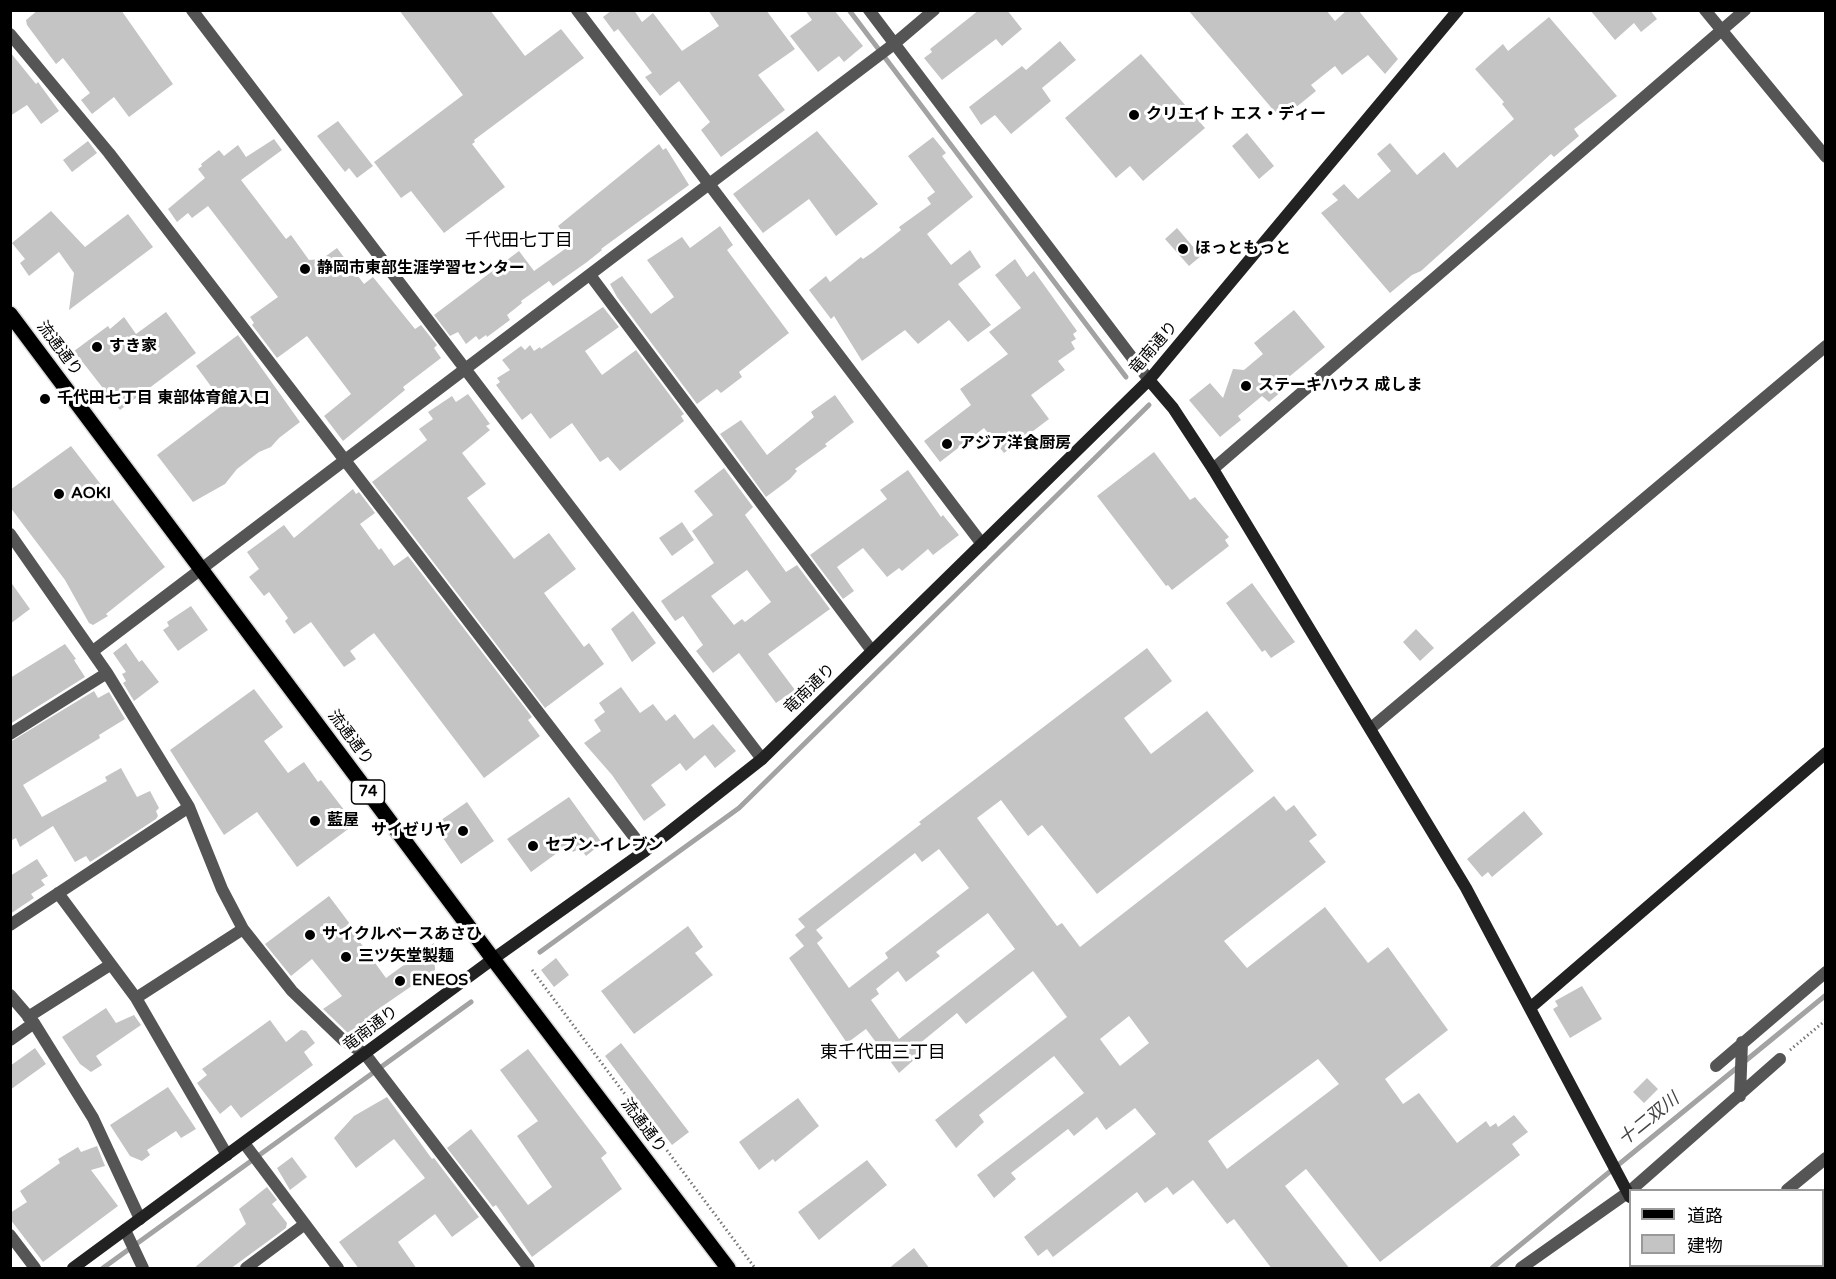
<!DOCTYPE html>
<meta charset="utf-8">
<style>
body{margin:0}
#map{position:relative;width:1836px;height:1279px;overflow:hidden;background:#fff;font-family:"Varela Round","Noto Sans JP",sans-serif}
canvas{display:block}
.frame{position:absolute;inset:0;border:12px solid #000;pointer-events:none}
.legend{position:absolute;left:1629px;top:1189px;width:195px;height:78px;box-sizing:border-box;background:#fff;border:2px solid #999;margin:0;padding:8px 10px;list-style:none;font-size:18px;color:#000}
.legend li{display:flex;align-items:center;gap:12px;height:30px}
.legend b{width:30px;border:2px solid #999}
</style>
<div id="map">
<canvas width="1836" height="1279"></canvas>
<div class="frame"></div>
<ul class="legend">
<li><b style="height:8px;background:#000"></b>道路</li>
<li><b style="height:16px;background:#c4c4c4"></b>建物</li>
</ul>
</div>
<script>
const context = document.querySelector('canvas').getContext('2d');
context.lineJoin = 'round';
function trace(path, color, width, dash) { context.strokeStyle = color; context.lineWidth = width; context.lineCap = dash ? 'butt' : 'round'; context.setLineDash(dash || []); context.stroke(path); }
function fill(path, color) { context.fillStyle = color; context.fill(path, 'evenodd'); }
function drawText(font, color, halo, rows, align = 'center') {
  context.font = font + ' "Varela Round","Noto Sans JP",sans-serif'; context.lineWidth = 6; context.setLineDash([]); context.textBaseline = 'middle'; context.strokeStyle = halo; context.fillStyle = color; for (const [text, x, y, turn = 0] of rows) {
    context.save(); context.translate(x, y); context.rotate((+turn || 0) * Math.PI / 180); context.textAlign = isNaN(turn) ? turn : align; if (halo) context.strokeText(text, 0, 0); context.fillText(text, 0, 0); context.restore();
  }
}
const stream = new Path2D(`
 M849 10 1126 377
 M540 952 739 808 1149 405
 M103 1268 471 1002
 M1492 1268 1826 995`);
const building = new Path2D(`
 M38 10H121L173 84 129 117 114 97 92 114 81 100 90 93 63 58 56 64 27 25 26 20Z
 M399 10H490L525 56 561 29 584 58 474 140 475 142 472 144 505 187 444 233 411 191 401 198 374 162 463 95Z
 M612 10H634L642 22 653 13 682 51 719 26 708 10H766L795 49 758 75 785 110 721 157 701 130 710 122 679 81 660 96 645 77 652 73 618 29 614 32 603 17Z
 M805 10H834L863 46 844 62 839 56 818 72 790 36 812 20Z
 M979 10H1007L1022 29 1002 46 996 39 942 80 924 58 932 52 930 49Z
 M1188 10H1326L1335 21 1347 10H1358L1398 59 1385 74 1368 55 1342 75 1335 66 1311 85 1316 91 1289 113 1282 106 1275 112Z
 M1590 10H1650L1657 19 1641 32 1634 23 1615 40Z
 M1549 17 1617 96 1574 129 1579 136 1554 157 1551 154 1421 271 1412 275 1390 293 1321 213 1338 200 1332 194 1344 184 1358 199 1391 171 1377 154 1390 143 1417 175 1444 152 1457 168 1514 119 1502 104 1504 102 1475 69 1503 44 1508 51Z
 M1060 41 1076 60 1042 88 1051 101 1011 134 995 115 981 125 969 107 1022 66 1026 70Z
 M10 52 36 84 38 82 59 111 41 124 27 105 10 116Z
 M1141 54 1205 128 1143 181 1130 166 1116 178 1065 118Z
 M338 121 373 166 357 178 349 168 345 172 317 136Z
 M817 131 878 204 836 236 809 199 763 233 733 194Z
 M1247 133 1274 166 1259 179 1232 146Z
 M933 137 946 153 942 156 973 197 927 234 951 265 970 250 981 267 958 284 991 325 968 342 949 320 918 344 905 330 862 361 834 316 831 319 809 290 826 276 830 282 861 257 863 259 873 252 901 230 899 227 931 204 927 198 935 192 908 156Z
 M274 139 282 150 241 180 286 239 291 235 309 260 322 259 337 248 364 284 373 277 415 329 421 325 437 345 434 348 441 358 403 387 405 390 343 441 324 416 351 394 307 336 277 358 252 325 254 323 250 317 278 297 208 206 192 218 188 213 177 222 168 209 205 178 198 169 202 166 201 164 219 150 224 156 238 145 246 157Z
 M88 141 97 153 72 172 63 160Z
 M659 144 663 150 666 148 689 185 601 249 602 250 587 262 553 286 549 281 521 301 522 303 507 315 510 320 487 337 486 335 479 340 476 336 466 344 458 332 450 336 434 315 519 251 534 271 572 244 558 226Z
 M51 211 85 247 128 214 153 247 69 310 74 273 59 252 29 276 20 263 25 259 12 243Z
 M720 226 733 245 727 250 789 333 739 372 742 377 721 393 717 389 697 404 617 297 610 284 622 276 651 314 674 297 647 260 682 237 690 248Z
 M1177 228 1201 256 1189 266 1165 239Z
 M1015 259 1027 277 1034 271 1077 331 1073 334 1076 339 1071 342 1075 349 1058 361 1065 370 1031 395 1049 419 1004 453 984 428 940 462 924 441 971 405 960 389 1008 354 989 332 1021 308 995 275Z
 M603 307 619 327 585 351 602 375 636 350 684 414 681 416 684 421 620 471 608 457 600 462 572 423 550 439 531 413 522 420 496 385 500 382 497 378 510 370 502 360 521 346 525 350 530 345 534 351 540 347 541 349Z
 M1294 310 1325 347 1278 386 1282 391 1269 402 1262 396 1238 416 1241 420 1220 437 1189 400 1210 383 1223 398 1233 369 1244 370 1263 354 1254 343Z
 M166 312 196 353 120 410 74 351 108 326 110 329 124 317 136 334Z
 M238 335 300 422 279 438 271 447 259 452 237 469 225 484 193 502 157 455 224 404 196 366Z
 M468 394 490 424 486 426 490 430 462 453 486 484 467 498 514 559 549 533 576 569 544 593 584 647 589 643 604 664 545 708 372 482 427 440 419 429 433 419 428 412 452 396 456 402Z
 M835 395 854 422 825 444 827 446 795 469 797 471 790 479 766 497 720 434 741 420 767 455 814 417 811 412Z
 M71 446 165 567 106 614 108 616 93 625 89 623 65 580 10 507V490Z
 M1154 452 1190 500 1195 497 1229 537 1225 540 1229 546 1172 590 1168 585 1166 586 1097 496Z
 M724 468 753 507 745 515 786 572 797 565 830 609 768 654 795 690 776 703 739 653 713 673 696 651 703 645 683 616 675 621 661 601 714 563 692 531 713 515 694 491ZM747 570 771 602 745 622 742 619 734 625 711 596Z
 M908 470 941 517 943 515 959 535 933 555 928 549 902 571 899 568 887 577 863 548 837 567 854 591 843 599 810 555 887 499 880 490Z
 M353 489 356 494 359 492 375 513 360 524 379 550 381 548 394 566 408 556 532 717 528 720 540 736 484 778 374 633 350 651 356 659 344 667 311 622 294 634 285 621 288 618 269 592 264 596 249 577 259 569 247 552 284 525 294 538Z
 M682 522 694 540 672 556 659 538Z
 M10 581 30 609 10 624Z
 M1252 583 1295 642 1271 658 1265 650 1262 652 1226 603Z
 M191 606 208 630 178 651 163 630 169 626 167 622Z
 M633 611 656 643 632 662 611 629Z
 M1416 629 1434 648 1420 661 1403 642Z
 M126 643 139 662 142 660 159 682 134 701 123 683 126 681 122 674 126 672 113 653Z
 M65 644 76 659 74 660 85 677 10 724V678Z
 M1147 648 1172 681 1124 718 1151 754 1207 711 1254 771 1097 894 1042 825 1028 836 1001 800 977 818 1057 926 1062 923 1080 947 1274 796 1286 811 1294 805 1317 835 1309 841 1326 862 1224 941 1247 968 1325 907 1368 963 1388 947 1448 1030 1385 1079 1403 1104 1419 1093 1457 1143 1486 1121 1490 1127 1496 1123 1498 1127 1514 1115 1528 1132 1512 1144 1520 1155 1380 1262 1306 1169 1285 1186 1350 1269H1272L1234 1219 1227 1224 1193 1180 1173 1195 1167 1187 1145 1203 1137 1192 1053 1257 1047 1249 1038 1256 1024 1237 1156 1134 1135 1108 1106 1130 1097 1117 1074 1136 1068 1129 1011 1173 1016 1179 994 1198 977 1175 1084 1093 1054 1056 979 1115 984 1122 956 1148 935 1120 1067 1017 1033 971 966 1024 957 1013 919 1044 924 1051 899 1073 866 1029 847 1043 789 958 804 946 795 935 805 927 798 919 921 824 919 822ZM939 849 969 888 885 953 888 958 849 988 817 943 823 938 816 930 915 853 922 862ZM988 913 1015 949 899 1039 871 1000 879 994 876 989 898 971 906 982 940 956 936 952ZM1129 1016 1149 1043 1120 1066 1100 1039ZM1318 1059 1339 1084 1227 1169 1208 1141Z
 M621 687 640 713 653 704 666 721 675 714 694 739 713 724 736 751 715 768 705 755 686 771 680 763 651 785 666 805 644 821 612 775 584 743 601 731 594 720 605 712 599 703Z
 M254 689 283 727 264 741 288 773 304 762 318 782 321 780 355 824 297 867 257 812 224 835 170 750Z
 M94 691 98 698 109 692 125 719 99 735 100 738 23 785 42 817 107 781 105 777 121 768 137 797 150 791 159 808 156 811 158 816 156 819 101 855 90 862 86 856 75 862 53 826 20 847 16 838 10 841V742Z
 M569 797 602 843 586 856 580 848 573 852 568 845 531 872 507 839Z
 M467 802 494 841 461 864 434 825Z
 M1524 811 1543 834 1492 877 1488 872 1482 877 1467 859Z
 M37 859 48 876 41 880 45 885 31 894 34 898 10 914V876Z
 M329 896 353 928 351 930 386 978 434 943 435 970 374 1012 368 1031 358 1038 348 1033 323 1009 342 996 312 959 291 976 265 944Z
 M688 926 703 947 695 953 713 975 634 1034 601 991Z
 M556 958 569 975 554 987 541 970Z
 M1582 986 1602 1019 1570 1038 1553 1009 1558 1006 1555 1001Z
 M106 1008 116 1023 134 1015 141 1025 96 1056 102 1065 91 1072 80 1064 62 1037Z
 M270 1020 286 1042 301 1030 306 1031 315 1043 304 1052 313 1065 241 1118 231 1105 220 1114 197 1083 207 1075 202 1069Z
 M621 1043 689 1132 672 1145 605 1056Z
 M35 1048 46 1064 10 1090V1066Z
 M528 1049 607 1153 601 1158 622 1189 532 1257 496 1205 493 1207 447 1148 471 1129 528 1205 552 1187 517 1136 538 1121 500 1070Z
 M1647 1078 1658 1089 1644 1103 1633 1092Z
 M168 1087 196 1129 181 1138 176 1131 147 1150 150 1155 142 1161 130 1156 110 1125Z
 M387 1097 432 1159 434 1158 479 1217 452 1237 435 1214 398 1242 417 1269H359L339 1242 425 1178 394 1139 356 1168 334 1138 354 1116Z
 M798 1098 819 1126 775 1162 773 1159 759 1170 739 1142Z
 M97 1146 105 1166 91 1170 118 1206 43 1262 10 1219V1213L27 1202 20 1191 60 1163 58 1159 78 1147 81 1152Z
 M292 1157 307 1177 290 1190 277 1168Z
 M867 1160 887 1185 819 1240 798 1212Z
 M267 1187 277 1200 272 1204 287 1223 286 1228 230 1269H193L246 1224 239 1209Z
 M914 1248 930 1269H888Z`);
const path = new Path2D(`
 M532 970 755 1268
 M1790 1050 1826 1020`);
const street = new Path2D(`
 M192 10 762 759
 M577 10 982 544
 M869 10 1149 380
 M1705 10 1826 157
 M10 34 109 153 645 851
 M590 275 872 651
 M1213 469 1745 10
 M10 534 107 673 189 807 222 889 243 929 292 991 343 1040 365 1054 529 1268
 M93 651 894 44 934 10
 M1371 728 1826 346
 M10 734 107 673
 M58 893 136 998 227 1155
 M10 925 189 807
 M10 995 34 1023 93 1118 140 1219
 M136 998 243 929
 M28 1017 110 965
 M10 1040 34 1023
 M1716 1066 1826 972
 M1740 1096 1742 1042
 M244 1143 338 1268
 M1631 1190 1780 1059
 M1787 1190 1826 1158
 M125 1230 143 1268
 M10 1235 35 1268
 M246 1268 305 1224
 M1521 1268 1630 1191
 M1695 1268 1698 1266`);
const secondary = new Path2D(`
 M1149 380 1173 408 1213 469 1466 888 1630 1197
 M1530 1008 1826 753
 M1669 1266 1670 1268
 M73 1268 493 959 645 851 762 759 1149 380 1458 10`);
const primary = new Path2D(`
 M10 314 493 959 728 1268`);
const markers = [
 [1134,115,6,"#000"],
 [1183,249,6,"#000"],
 [305,269,6,"#000"],
 [97,347,6,"#000"],
 [1246,386,6,"#000"],
 [45,399,6,"#000"],
 [947,444,6,"#000"],
 [59,494,6,"#000"],
 [315,821,6,"#000"],
 [463,831,6,"#000"],
 [533,846,6,"#000"],
 [310,935,6,"#000"],
 [346,957,6,"#000"],
 [400,981,6,"#000"]
];
const shields = [
 [368,792,33]
];
const shieldNames = [
 ["74",368,792]
];
const poiNames = [
 ["クリエイト エス・ディー",1146,115],
 ["ほっともっと",1195,249],
 ["静岡市東部生涯学習センター",317,269],
 ["すき家",109,347],
 ["ステーキハウス 成しま",1258,386],
 ["千代田七丁目 東部体育館入口",57,399],
 ["アジア洋食厨房",959,444],
 ["AOKI",71,494],
 ["藍屋",327,821],
 ["サイゼリヤ",451,831,"right"],
 ["セブン-イレブン",545,846],
 ["サイクルベースあさひ",322,935],
 ["三ツ矢堂製麺",358,957],
 ["ENEOS",412,981]
];
const streetNames = [
 ["竜南通り",1154,348,-49],
 ["流通通り",59,349,53],
 ["竜南通り",810,689,-44],
 ["流通通り",350,738,53],
 ["竜南通り",371,1029,-37],
 ["流通通り",643,1126,53]
];
const neighbourhoodNames = [
 ["千代田七丁目",519,241],
 ["東千代田三丁目",883,1053]
];
const waterNames = [
 ["十二双川",1649,1120,-39]
];
trace(stream, '#a3a3a3', 5);
fill(building, '#c4c4c4');
trace(primary, '#dbdbdb', 18);
trace(path, '#777', 3, [1.5, 3]);
trace(street, '#555', 12);
trace(secondary, '#222', 12);
trace(primary, '#000', 15);
for (const [x, y, r, color] of markers) { const dot = new Path2D(); dot.arc(x, y, r, 0, 2 * Math.PI); context.fillStyle = color; context.fill(dot); trace(dot, '#fff', 2); }
for (const [x, y, w] of shields) { const box = new Path2D(); box.roundRect(x - w / 2, y - 12, w, 24, 4.5); context.fillStyle = '#fff'; context.fill(box); trace(box, '#000', 1.5); }
drawText('bold 15px', '#000', null, shieldNames);
drawText('bold 16px', '#000', '#fff', poiNames, 'left');
drawText('16px', '#000', '#fff', streetNames);
drawText('18px', '#000', '#fff', neighbourhoodNames);
drawText('italic 18px', '#444', '#fff', waterNames);
</script>
